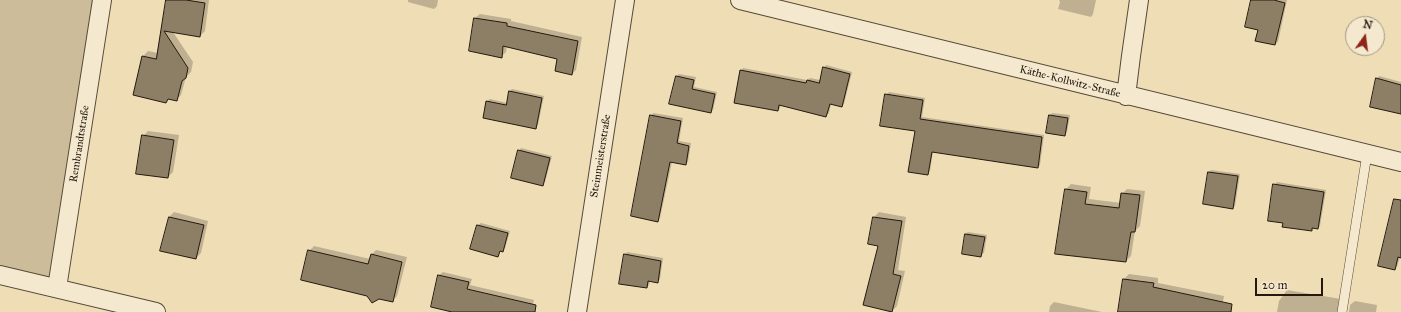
<!DOCTYPE html>
<meta charset="utf-8">
<style>
body{margin:0}
#map{position:relative;width:1401px;height:312px;overflow:hidden;background:#eeddb5;font-family:"IM FELL Great Primer",serif}
canvas{display:block}
.north{position:absolute;left:1345px;top:16px;width:40px;height:40px;box-sizing:border-box;background:#f4e9cf;border:1px solid #a19682;border-radius:50%;rotate:14deg;font-size:11px;font-weight:700;line-height:16px;text-align:center;color:#24190e}
.north::after{content:'';display:block;margin:auto;width:14px;height:18px;background:#8f2418;clip-path:polygon(50% 0,100% 100%,50% 72%,0 100%)}
.scale{position:absolute;left:1255px;top:278px;width:68px;height:18px;box-sizing:border-box;border:2px solid #24190e;border-top:0;padding-left:5px;font-size:12px;line-height:14px;white-space:nowrap;color:#24190e;-webkit-text-stroke:3px #f4e9cf;paint-order:stroke}
</style>
<div id="map">
<canvas width="1401" height="312"></canvas>
<div class="north">N</div>
<div class="scale">20 m</div>
</div>
<script>
const context = document.querySelector('canvas').getContext('2d');
context.lineJoin = 'round';
function fill(path, color) { context.fillStyle = color; context.fill(path, 'evenodd'); }
function trace(path, color, width, dash) { context.strokeStyle = color; context.lineWidth = width; context.lineCap = dash ? 'butt' : 'round'; context.setLineDash(dash || []); context.stroke(path); }
function drawText(font, color, halo, rows, align = 'center') {
  context.font = font + ' "IM FELL Great Primer",serif'; context.lineWidth = 4; context.setLineDash([]); context.textBaseline = 'middle'; context.strokeStyle = halo; context.fillStyle = color; for (const [text, x, y, turn = 0] of rows) {
    context.save(); context.translate(x, y); context.rotate((+turn || 0) * Math.PI / 180); context.textAlign = isNaN(turn) ? turn : align; if (halo) context.strokeText(text, 0, 0); context.fillText(text, 0, 0); context.restore();
  }
}
const green = new Path2D(`
 M0 0H94L48 283 0 271Z`);
const shadow = new Path2D(`
 M167 0H209L205 31 200 36 173 32 193 62 191 72 186 77 181 95 176 100 170 98 166 102 134 95 143 56 148 51 158 53Z
 M408 0H438L437 6 434 9 408 2Z
 M1059 0H1096L1093 14 1091 17 1058 9 1060 2Z
 M1252 0H1287L1278 42 1275 44 1259 29Z
 M480 14 511 19V21L582 37 576 70 572 74 558 58 507 45 506 52 501 57 475 18Z
 M826 65 852 72 844 104 842 106 831 104 829 113 826 116 781 104 780 108 778 110 741 70 743 68 807 80 810 78 820 80 824 68Z
 M679 74 696 77 694 87 717 92 713 110 711 112 677 76Z
 M1379 76 1401 82V113L1377 79Z
 M512 89 544 96 538 125 535 128 487 101 490 99 507 103 510 91Z
 M889 92 925 98 922 117 1044 135 1040 165 1038 167 933 151 930 171 928 174 916 130 886 95Z
 M653 113 683 118 679 141 691 143 688 162 685 164 672 162 660 218 658 221 651 116Z
 M1052 113 1070 115 1067 132 1064 135 1047 132 1050 115Z
 M148 131 179 135 173 172 168 177 143 136Z
 M521 148 552 156 545 182 543 185 519 151Z
 M1211 170 1240 174 1235 206 1232 208 1209 172Z
 M1277 182 1326 190 1320 226 1318 228 1314 227 1311 230 1284 223 1274 185Z
 M1071 184 1091 187 1089 199 1121 203 1122 194 1127 189 1145 191 1140 226 1135 231 1131 256 1126 261 1057 253 1066 189Z
 M174 212 208 221 201 253 196 258 161 250 169 217Z
 M879 212 906 217 898 270 905 271 897 306 892 311 874 217Z
 M1401 214V257H1400L1397 267 1394 269Z
 M481 223 510 231 505 248 503 251 501 250 498 256 472 249 478 225Z
 M968 232 987 235 984 253 981 255 965 234Z
 M314 246 370 259 371 255 376 250 407 257 397 296 392 301 367 295 309 251Z
 M627 252 663 258 660 279 657 282 650 281 649 285 647 287 625 255Z
 M443 272 472 279 470 285 534 300 531 312H456L439 275Z
 M1129 274 1158 278V283L1224 296 1221 312H1119L1124 279Z
 M1287 290 1341 299 1344 312H1277L1279 301Z
 M1355 301 1377 305 1376 312H1349L1350 305Z
 M1054 302 1102 312H1049L1050 306Z`);
const building = new Path2D(`
 M166 0H186L205 3 200 37 164 31 188 68 186 78 182 81 177 101 168 99 166 103 133 95 142 56 156 59Z
 M1251 0H1274L1285 3 1275 45 1255 41 1258 30 1245 27Z
 M474 18 507 23V26L578 41 572 75 555 71 557 59 503 46 502 58 469 51Z
 M823 67 850 74 842 107 830 104 826 117 779 105 778 111 734 103 740 70 806 83 807 80 819 83Z
 M676 76 694 80 692 89 715 94 711 113 669 104Z
 M1376 78 1401 85V114L1370 107Z
 M509 91 542 98 536 129 483 118 486 101 506 105Z
 M885 94 923 100 920 119 1042 137 1038 168 932 152 928 175 908 172 915 131 880 126Z
 M650 115 681 121 677 143 689 146 686 165 670 162 658 222 631 216Z
 M1049 115 1068 118 1065 136 1046 133Z
 M142 135 174 140 168 178 136 174Z
 M518 150 550 158 543 186 511 178Z
 M1208 172 1238 176 1233 209 1203 204Z
 M1273 184 1324 192 1318 229 1312 228V231L1282 227 1283 223 1268 221Z
 M1065 189 1087 192 1085 204 1119 208 1121 193 1140 195 1135 232H1131L1126 262 1055 254Z
 M1394 199 1401 200V258L1398 257 1395 270 1378 266Z
 M169 217 204 225 196 259 160 251Z
 M873 217 902 221 893 274 901 276 892 312 863 305 878 246 868 244Z
 M477 225 508 233 503 252 500 251 498 257 470 249Z
 M965 234 985 237 981 257 962 254Z
 M308 250 368 264 371 254 402 262 393 302 379 299 372 303 367 296 301 280Z
 M624 254 661 261 658 283 648 281 647 288 619 284Z
 M438 275 469 282 467 289 536 305 535 312H452L431 307Z
 M1123 279 1154 283 1153 287 1232 304 1231 312H1118Z`);
const service = new Path2D(`
 M1342 312 1367 154`);
const minor = new Path2D(`
 M740 0 1401 162
 M1126 96 1131 56 1139 0
 M0 275 156 312
 M57 288 102 0
 M577 312 625 0`);
const streetNames = [
 ["Käthe-Kollwitz-Straße",1070,82,14],
 ["Rembrandtstraße",80,144,-81],
 ["Steinmeisterstraße",601,156,-81]
];
fill(green, '#ccbc99');
fill(shadow, '#0003');
fill(building, '#8d7f65');
trace(building, '#24190e', 1);
trace(service, '#564a38', 10);
trace(minor, '#564a38', 20);
trace(service, '#f4e9cf', 9);
trace(minor, '#f4e9cf', 18);
drawText('11px', '#24190e', '#f4e9cf', streetNames);
</script>
